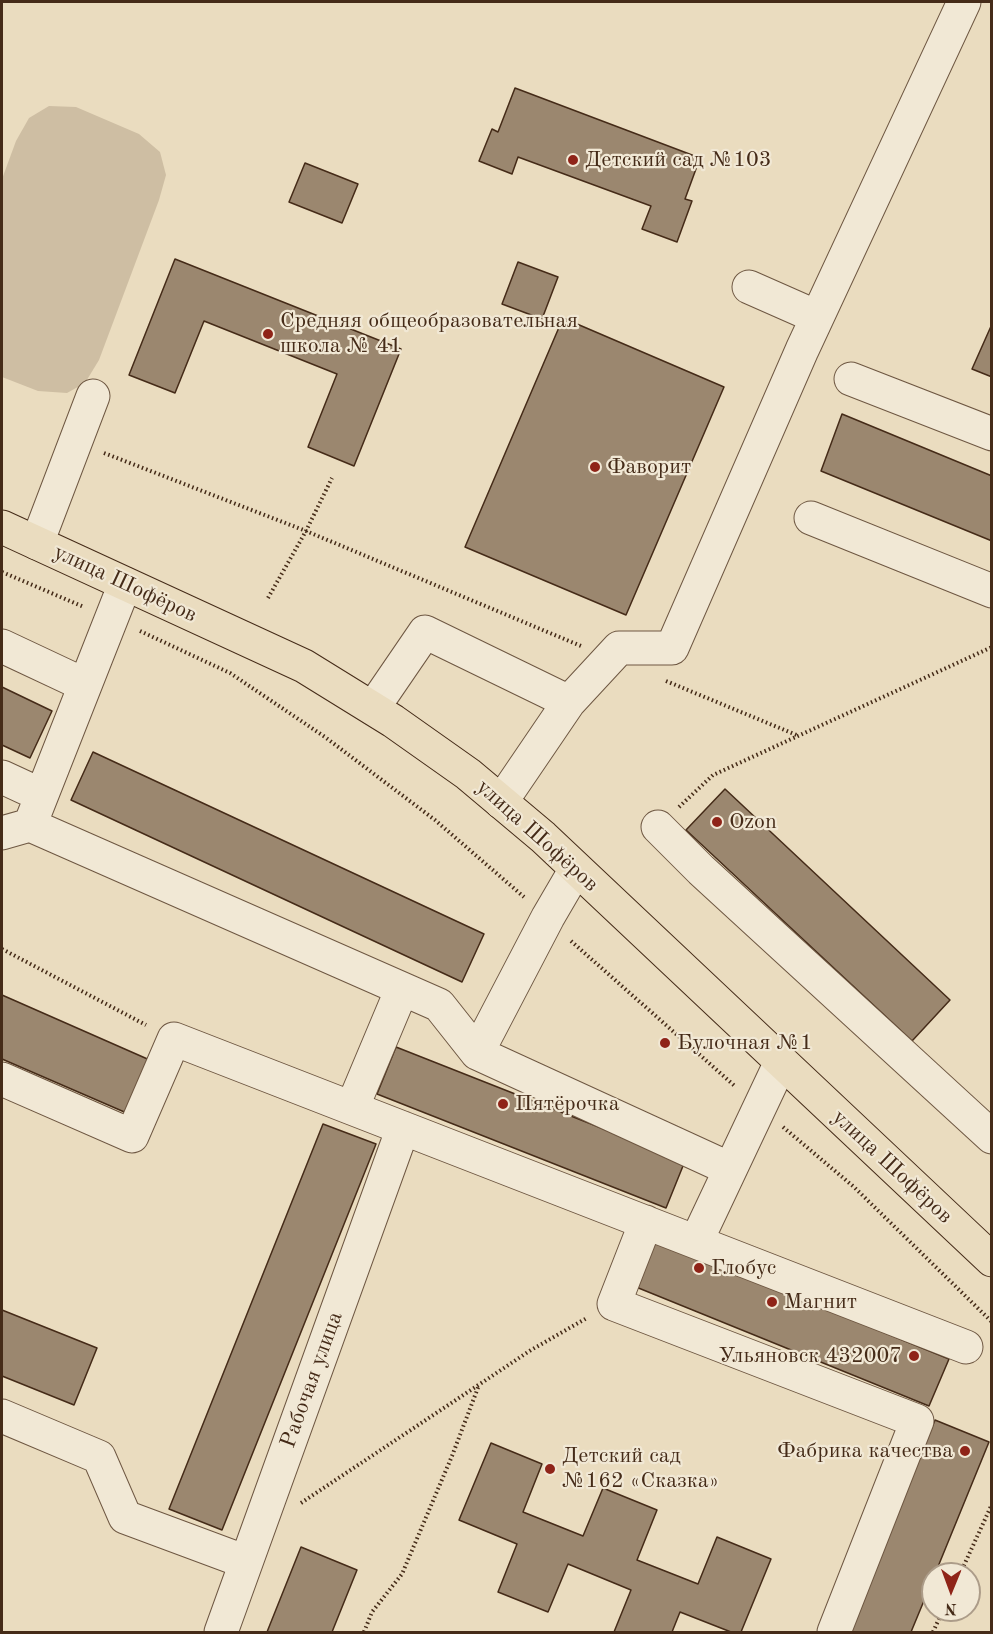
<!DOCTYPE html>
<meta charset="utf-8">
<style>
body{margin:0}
#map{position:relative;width:993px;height:1634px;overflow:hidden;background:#eadcbf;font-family:"Old Standard TT",serif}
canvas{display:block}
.frame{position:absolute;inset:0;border:3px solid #452b18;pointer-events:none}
.north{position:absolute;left:921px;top:1562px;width:60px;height:60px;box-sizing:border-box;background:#f1e8d5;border:2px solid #ac9c89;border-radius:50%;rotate:181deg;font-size:16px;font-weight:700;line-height:24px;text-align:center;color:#452b18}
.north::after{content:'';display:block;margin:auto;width:21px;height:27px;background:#8f2418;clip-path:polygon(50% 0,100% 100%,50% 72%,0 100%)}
</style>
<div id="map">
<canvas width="993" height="1634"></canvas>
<div class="frame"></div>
<div class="north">N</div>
</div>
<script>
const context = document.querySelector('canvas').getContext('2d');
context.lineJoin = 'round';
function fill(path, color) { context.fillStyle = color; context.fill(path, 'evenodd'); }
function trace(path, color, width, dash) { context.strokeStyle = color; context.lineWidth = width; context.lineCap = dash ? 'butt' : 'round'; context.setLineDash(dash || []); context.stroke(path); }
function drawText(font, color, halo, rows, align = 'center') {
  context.font = font + ' "Old Standard TT",serif'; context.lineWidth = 4.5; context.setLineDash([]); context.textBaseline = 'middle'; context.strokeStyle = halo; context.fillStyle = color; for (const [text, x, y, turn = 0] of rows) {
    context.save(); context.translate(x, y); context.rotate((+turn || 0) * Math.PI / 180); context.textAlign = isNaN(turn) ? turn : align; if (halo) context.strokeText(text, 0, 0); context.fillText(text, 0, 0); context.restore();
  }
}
const green = new Path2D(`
 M49 106 76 107 139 134 160 152 166 175 159 200 99 360 85 383 67 393 38 391 2 377V179L16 141 29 118Z`);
const building = new Path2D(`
 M515 88 700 158 685 199 692 201 677 242 642 229 651 206 518 157 512 174 479 161 492 129 498 132Z
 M305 163 358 184 342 223 289 202Z
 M175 259 401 349 354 466 308 447 337 374 204 321 175 393 129 375Z
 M518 262 558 277 542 319 502 304Z
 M563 318 724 387 626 615 465 547Z
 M992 324V377L972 369Z
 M842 414 992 476V541L821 471Z
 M2 687 52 711 30 758 2 745Z
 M93 752 484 934 462 982 71 800Z
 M725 789 950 1000 912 1041 686 830Z
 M2 995 152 1061 129 1114 2 1059Z
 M396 1047 685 1161 666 1208 377 1094Z
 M323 1124 376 1144 222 1530 169 1509Z
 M656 1239 949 1359 929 1406 636 1287Z
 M2 1310 97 1348 74 1405 2 1376Z
 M935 1420 989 1442 935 1574H933V1579L911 1632H847Z
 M491 1443 542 1464 523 1512 583 1536 603 1488 657 1510 637 1560 698 1584 717 1537 771 1559 741 1632H731L680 1612 672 1632H614L631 1590 568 1564 548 1612 498 1592 517 1544 459 1520Z
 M301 1547 357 1570 332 1632H267Z`);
const path = new Path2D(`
 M104 453 306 531 581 646
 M2 572 84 607
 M268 598 306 531 332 478
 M140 631 230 673 325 737 435 820 524 897
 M666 681 799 736
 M679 807 713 775 992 647
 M571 941 736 1087
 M2 949 146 1025
 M783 1127 854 1187 992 1322
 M301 1503 531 1350 587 1318
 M960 1574 992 1504
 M364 1632 372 1612 402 1574 452 1456 479 1385
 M933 1632 943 1610`);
const minor = new Path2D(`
 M749 287 817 317
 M851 379 992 434
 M811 518 992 591
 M37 543 93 396
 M2 646 85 685
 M569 702 619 648H672L802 350 964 2
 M373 708 425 632 569 702 501 802
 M2 777 41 795
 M30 825 125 584
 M658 827 701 870 992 1137
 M2 833 30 825 439 1005 477 1053 730 1169
 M477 1053 548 917 576 869
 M2 1079 132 1136 174 1039 966 1347
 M352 1108 402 989
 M646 1222 614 1304 917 1421 834 1632
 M696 1242 781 1062
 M2 1416 99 1457 125 1517 246 1562
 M221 1632 403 1128`);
const major = new Path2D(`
 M2 527 304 666 393 721 468 774 543 837 992 1260`);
const markers = [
 [573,160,6,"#8f2418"],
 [268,334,6,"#8f2418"],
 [595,467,6,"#8f2418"],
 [717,822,6,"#8f2418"],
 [665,1043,6,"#8f2418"],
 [503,1104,6,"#8f2418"],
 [699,1268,6,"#8f2418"],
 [772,1302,6,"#8f2418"],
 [914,1356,6,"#8f2418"],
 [965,1451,6,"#8f2418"],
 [550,1469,6,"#8f2418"]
];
const poiNames = [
 ["Детский сад №103",585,160],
 ["Средняя общеобразовательная",280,321],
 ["школа № 41",280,346],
 ["Фаворит",607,467],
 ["Ozon",729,822],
 ["Булочная №1",677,1043],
 ["Пятёрочка",515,1104],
 ["Глобус",711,1268],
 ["Магнит",784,1302],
 ["Ульяновск 432007",902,1356,"right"],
 ["Фабрика качества",953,1451,"right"],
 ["Детский сад",562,1456],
 ["№162 «Сказка»",562,1481]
];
const streetNames = [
 ["улица Шофёров",125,584,25],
 ["улица Шофёров",537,836,42],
 ["улица Шофёров",892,1167,43],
 ["Рабочая улица",312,1380,-70]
];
fill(green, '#cebea3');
fill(building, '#9b876f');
trace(building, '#452b18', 1.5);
trace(minor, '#6e5742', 35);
trace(major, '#452b18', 35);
trace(path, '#452b18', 4, [1.5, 3]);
trace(minor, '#f1e8d5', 33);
trace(major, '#eadcbf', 33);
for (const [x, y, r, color] of markers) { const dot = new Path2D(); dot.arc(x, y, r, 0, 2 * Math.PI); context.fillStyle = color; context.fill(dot); trace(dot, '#f1e8d5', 2); }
drawText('22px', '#452b18', '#f1e8d5', poiNames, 'left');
drawText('22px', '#452b18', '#f1e8d5', streetNames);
</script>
